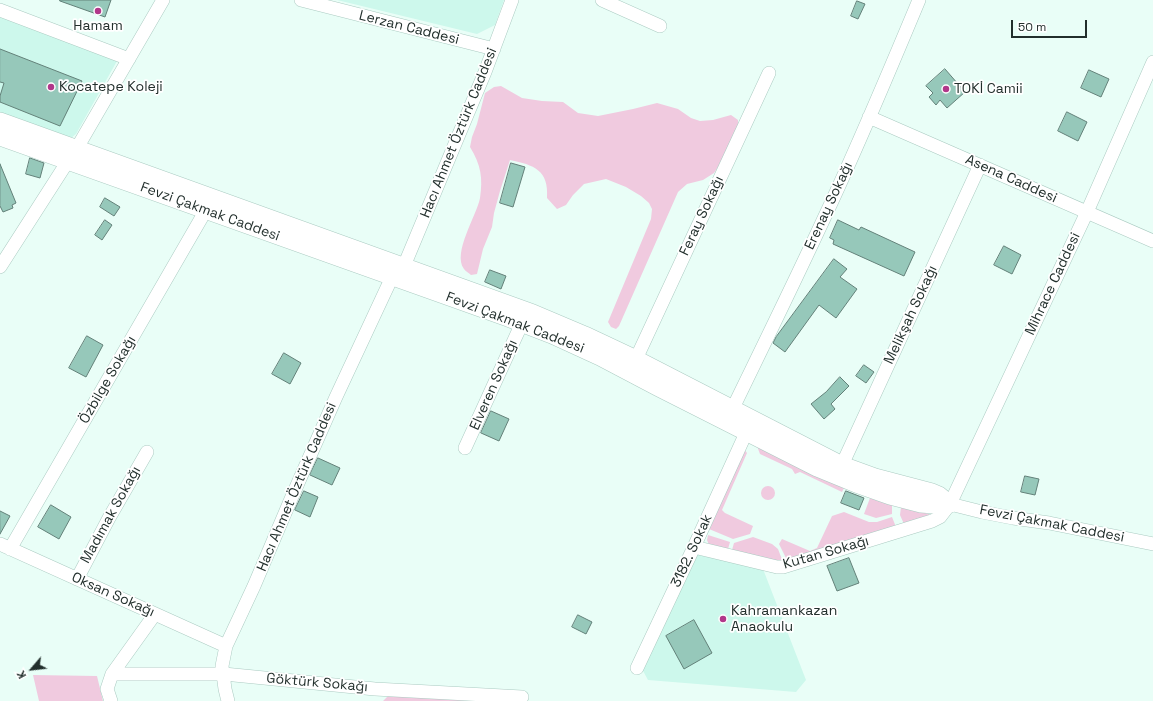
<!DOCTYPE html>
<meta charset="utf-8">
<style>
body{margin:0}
#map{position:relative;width:1153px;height:701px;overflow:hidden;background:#e9fef7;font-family:"Space Grotesk",sans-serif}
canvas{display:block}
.north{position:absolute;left:12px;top:649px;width:40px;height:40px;-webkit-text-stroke:3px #fff;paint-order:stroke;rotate:242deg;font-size:11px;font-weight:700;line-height:16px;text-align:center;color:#222f2c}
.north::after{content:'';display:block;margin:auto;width:14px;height:18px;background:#222f2c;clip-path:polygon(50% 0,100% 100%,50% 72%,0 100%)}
.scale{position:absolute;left:1011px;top:20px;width:76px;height:18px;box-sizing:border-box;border:2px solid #222f2c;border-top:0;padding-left:5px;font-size:12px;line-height:14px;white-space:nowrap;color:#222f2c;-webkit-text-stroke:3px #fff;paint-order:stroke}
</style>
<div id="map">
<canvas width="1153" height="701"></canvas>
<div class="north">K</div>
<div class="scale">50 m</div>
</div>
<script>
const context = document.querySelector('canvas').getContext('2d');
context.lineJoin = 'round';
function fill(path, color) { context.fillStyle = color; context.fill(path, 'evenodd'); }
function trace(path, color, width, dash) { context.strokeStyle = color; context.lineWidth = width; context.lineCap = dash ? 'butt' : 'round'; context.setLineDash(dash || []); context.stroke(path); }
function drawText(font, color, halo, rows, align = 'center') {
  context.font = font + ' "Space Grotesk",sans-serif'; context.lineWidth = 3.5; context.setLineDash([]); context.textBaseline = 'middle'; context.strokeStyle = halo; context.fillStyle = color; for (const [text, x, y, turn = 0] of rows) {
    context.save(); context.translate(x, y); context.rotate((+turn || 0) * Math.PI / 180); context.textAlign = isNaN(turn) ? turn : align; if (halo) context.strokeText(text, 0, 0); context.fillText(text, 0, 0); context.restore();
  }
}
const built = new Path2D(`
 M337 0H504L495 25 477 34Z
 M0 16 117 61 76 134 71 138 0 113Z
 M694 554 763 569 806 680 796 692 648 680 642 669Z`);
const green = new Path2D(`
 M501 86 522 98 542 101 563 102 578 113 598 116 633 109 657 103 678 109 691 118 700 121 713 120 731 115 738 120V128L726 155 714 173 703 180 687 184 678 192 619 326 616 329 611 327 608 322 651 219 652 209 649 203 641 196 626 187 606 179 584 184 573 195 566 205 557 209 547 198C549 170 534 165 510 160L500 191 494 213 492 227 483 249 477 274 471 275C469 273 465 271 464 269 452 253 477 215 480 198 483 178 481 165 470 147L472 137 477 124 485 93 494 87Z
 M757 446 844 488 842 492 800 472 795 474 792 469 760 454Z
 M744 449 747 453 722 510 725 513 753 526 750 534 733 539 709 529Z
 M761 493a7 7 0 1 1 14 0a7 7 0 1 1-14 0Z
 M870 498 892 505V514L876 518 864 514Z
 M901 507 929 514V517L904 524 900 515Z
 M844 512 869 522H877L892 517 896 527 788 562 779 544 782 539 810 551 817 548 832 516Z
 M708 535 730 542 728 549 709 545 707 540Z
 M753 537 772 544 778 549 783 562 732 550 734 543Z
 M33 675 97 676 103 701H39Z
 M392 692 515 701H383Z`);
const building = new Path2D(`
 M60 0H111L105 17 60 1Z
 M857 1 865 4 858 19 851 16Z
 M0 49 82 81 60 126 0 102V96L4 83 0 82Z
 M945 69 965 92 947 108 940 100 936 105 929 97 933 93 926 86Z
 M1089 70 1109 79 1101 97 1081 88Z
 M1067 112 1087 122 1078 141 1058 131Z
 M30 158 44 163 40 178 26 174Z
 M511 163 525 167 513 207 500 203Z
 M0 164 16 203 12 205 13 208 3 212 0 206Z
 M105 198 120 207 114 216 100 207Z
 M105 220 112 225 102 240 95 235Z
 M838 220 859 230 861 227 915 252 904 276 833 244 834 240 830 238Z
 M1004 246 1021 255 1012 274 994 265Z
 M834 259 847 269 840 277 857 289 836 318 819 305 785 352 773 343 776 337Z
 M490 270 506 276 501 289 485 282Z
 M87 336 103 345 86 377 69 368Z
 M284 353 301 363 290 384 272 374Z
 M864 365 874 372 866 383 856 376Z
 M840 377 849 386 831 404 835 409 824 419 811 404 826 392Z
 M491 411 509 419 499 441 481 433Z
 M318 458 340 468 332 485 310 475Z
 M1025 476 1039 479 1035 495 1021 492Z
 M304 491 318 497 310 517 295 510Z
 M846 491 864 498 859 510 841 503Z
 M51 505 71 517 59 539 38 527Z
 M0 511 10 516 0 534Z
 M849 558 859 583 837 591 827 566Z
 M578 615 592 622 586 634 572 627Z
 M694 620 712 653 684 669 666 636Z`);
const minor = new Path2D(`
 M301 0 494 49
 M602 0 660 26
 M0 10 129 59
 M869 117 1153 241
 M77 148 163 0
 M404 266 485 72 512 0
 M0 267 68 161
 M636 359 769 73
 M733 408C764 344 796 279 826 214 859 144 889 72 919 0
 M465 448 522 323
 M842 465 980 165
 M950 504 982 512 1013 518 1049 523 1153 544
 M0 544 226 646
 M694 547 777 567H783L932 521 940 517 950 504 1087 212 1153 62
 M10 549 206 210
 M77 579 109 518 147 452
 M637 668 694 547 746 433
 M112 674H224L375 689 522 697
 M111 701 107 689 112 674 155 614
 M228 701 225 689 222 666 226 646 254 586 291 499 336 397 392 277`);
const major = new Path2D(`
 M0 121 533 313 585 335 636 359 842 465 875 477 932 492 939 495 950 504
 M0 137 508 318 552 335 600 357 657 387 817 468 856 484 890 496 921 504 934 505 950 504`);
const markers = [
 [98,11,4,"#b1378a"],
 [51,87,4,"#b1378a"],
 [946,89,4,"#b1378a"],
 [723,619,4,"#b1378a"]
];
const poiNames = [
 ["Hamam",98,26,"center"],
 ["Kocatepe Koleji",59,87],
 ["TOKİ Camii",954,89],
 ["Kahramankazan",731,611],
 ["Anaokulu",731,627]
];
const streetNames = [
 ["Lerzan Caddesi",409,28,14],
 ["Hacı Ahmet Öztürk Caddesi",459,133,-68],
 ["Asena Caddesi",1011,179,24],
 ["Erenay Sokağı",829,206,-65],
 ["Fevzi Çakmak Caddesi",210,212,20],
 ["Feray Sokağı",702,216,-65],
 ["Mihrace Caddesi",1053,284,-65],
 ["Melikşah Sokağı",911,315,-65],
 ["Fevzi Çakmak Caddesi",515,323,21],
 ["Özbilge Sokağı",108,380,-60],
 ["Elveren Sokağı",494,385,-66],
 ["Hacı Ahmet Öztürk Caddesi",297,487,-67],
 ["Madımak Sokağı",111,515,-61],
 ["Fevzi Çakmak Caddesi",1052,524,11],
 ["3182. Sokak",692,551,-65],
 ["Kutan Sokağı",826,553,-16],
 ["Oksan Sokağı",113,595,24],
 ["Göktürk Sokağı",317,683,5]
];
fill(built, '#cdf8ec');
fill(green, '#f0cadf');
fill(building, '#96c8ba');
trace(building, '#638179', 1);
trace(minor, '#abcbc2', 14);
trace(major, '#abcbc2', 18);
trace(minor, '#fff', 13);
trace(major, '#fff', 17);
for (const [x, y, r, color] of markers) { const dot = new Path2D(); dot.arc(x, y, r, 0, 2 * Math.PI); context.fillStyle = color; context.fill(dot); trace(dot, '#fff', 1.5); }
drawText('14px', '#222f2c', '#fff', poiNames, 'left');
drawText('14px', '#222f2c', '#fff', streetNames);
</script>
